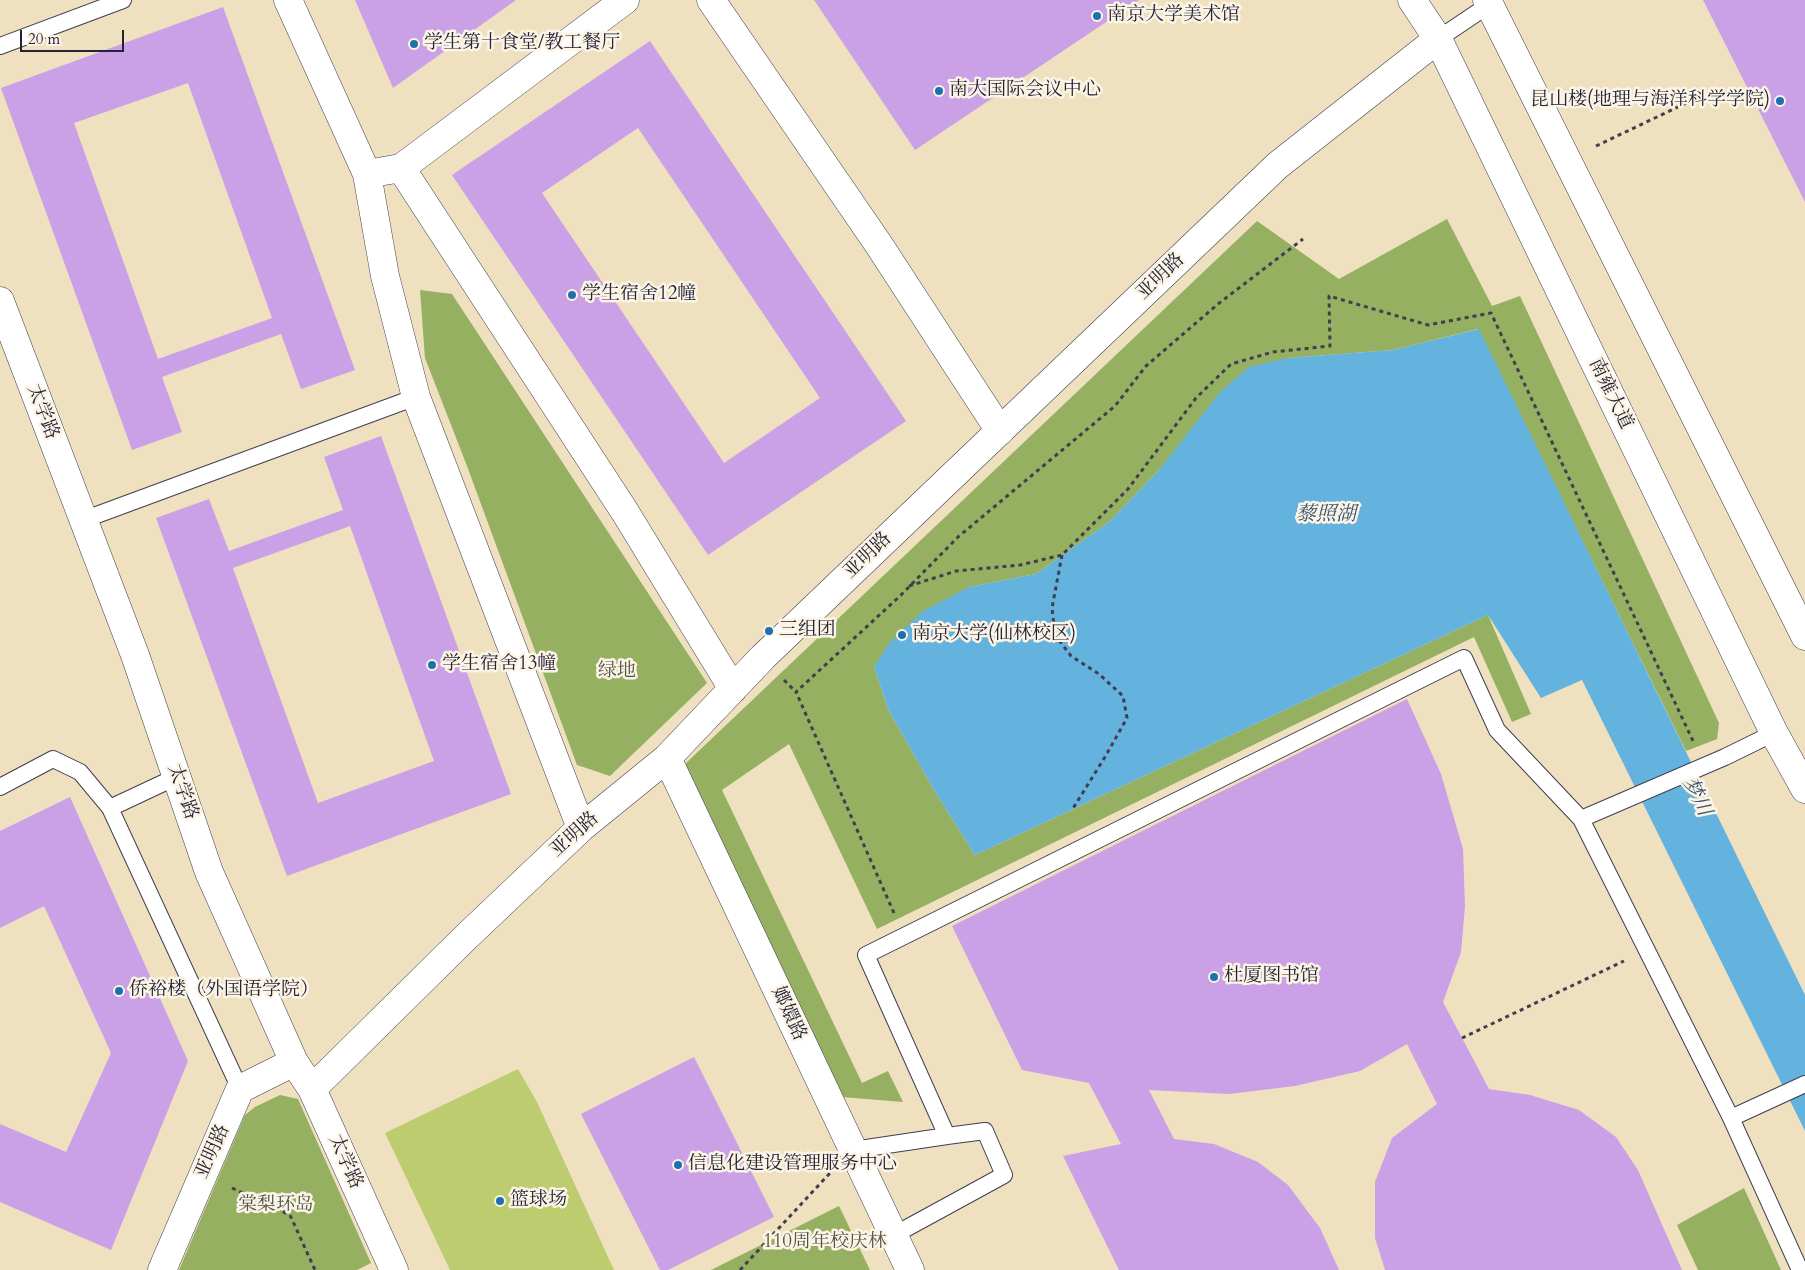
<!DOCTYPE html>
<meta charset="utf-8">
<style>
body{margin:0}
#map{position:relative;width:1805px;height:1270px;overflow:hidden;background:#efe0c0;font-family:Cardo,serif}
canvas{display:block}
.scale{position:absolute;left:20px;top:30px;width:104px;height:22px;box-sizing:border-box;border:2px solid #22223b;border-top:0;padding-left:6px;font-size:15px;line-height:18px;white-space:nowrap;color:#22223b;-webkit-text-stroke:4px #fcf5e5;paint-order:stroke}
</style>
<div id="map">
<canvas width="1805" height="1270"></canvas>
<div class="scale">20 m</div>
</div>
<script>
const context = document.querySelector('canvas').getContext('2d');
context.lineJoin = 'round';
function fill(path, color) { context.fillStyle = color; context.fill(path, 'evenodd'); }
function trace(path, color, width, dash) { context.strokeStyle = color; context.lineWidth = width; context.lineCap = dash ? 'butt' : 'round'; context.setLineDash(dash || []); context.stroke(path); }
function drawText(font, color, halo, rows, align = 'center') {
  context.font = font + ' Cardo,"Noto Serif SC",serif'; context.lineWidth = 5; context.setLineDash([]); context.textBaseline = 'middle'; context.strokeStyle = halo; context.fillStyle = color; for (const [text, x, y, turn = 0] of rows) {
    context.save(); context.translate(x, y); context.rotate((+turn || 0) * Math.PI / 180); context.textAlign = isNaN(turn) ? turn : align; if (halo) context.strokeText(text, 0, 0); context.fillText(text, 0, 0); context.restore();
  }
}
const green = new Path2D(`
 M518 1069 537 1102 614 1270H450L385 1133Z`);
const forest = new Path2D(`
 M1447 219 1492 306 1520 296 1719 723 1717 739 1686 751 1478 329 1393 350 1288 358 1159 470 1109 522 1036 574 969 587 874 667 889 711 934 790 975 855 1488 615 1531 714 1512 722 1474 637 877 929 789 744 722 790 862 1083 888 1071 903 1102 842 1097 685 764 1257 221 1339 279Z
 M420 290 452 294 707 683 610 776 577 765 467 466 425 358Z
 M280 1095 298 1099 371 1263 357 1270H179L245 1115 255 1107Z
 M1744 1188 1781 1270H1698L1677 1225Z
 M839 1206 870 1270H711Z`);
const water = new Path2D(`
 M1479 329 1805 995V1131L1582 680 1541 698 1488 615 975 855 934 790 889 711 874 667 890 642 923 611 969 587 1036 574 1109 522 1159 470 1220 392 1249 367 1288 358 1393 350Z`);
const building = new Path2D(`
 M355 0H516L393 88Z
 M814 0H1139L915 150Z
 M1703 0H1805V202Z
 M223 7 355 370 301 389 281 334 162 377 182 432 132 450 1 88ZM188 83 272 318 158 359 74 123Z
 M650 41 906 421 708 555 452 175ZM638 128 820 398 724 463 542 193Z
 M381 436 511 794 287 876 156 518 209 499 229 551 343 510 324 457ZM350 526 434 761 318 803 233 568Z
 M1407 699 1441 774 1463 849 1465 906 1461 952 1443 1002 1489 1089 1530 1095 1579 1110 1616 1137 1638 1170 1682 1270H1385L1375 1238V1182L1392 1138 1437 1104 1407 1044 1360 1071 1295 1086 1229 1094 1149 1090 1174 1139 1214 1144 1258 1162 1288 1185 1320 1228 1339 1270H1119L1063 1156 1121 1144 1089 1083 1022 1070 952 926Z
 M70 797 188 1061 111 1250 0 1202V1124L66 1152 111 1053 44 906 0 928V831Z
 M694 1057 774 1217 668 1270H660L581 1114Z`);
const path = new Path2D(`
 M1596 146 1701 96
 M1062 555 1052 608 1055 635 1071 656 1099 674 1123 696 1127 718 1105 757 1072 810
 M909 586 956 571 1020 565 1062 555 1128 489 1196 398 1231 364 1273 352 1330 346 1329 296 1428 325 1491 313 1694 743
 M784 680 796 692
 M894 913 796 692 900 596 958 537 1115 406 1146 366 1218 304 1303 239
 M1462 1038 1624 961
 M232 1188 290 1215 315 1270
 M740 1270 830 1173`);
const service = new Path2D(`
 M1438 39 1490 4
 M0 46 123 0
 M83 520 416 397
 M176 777 110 808 240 1089
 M0 787 53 759 80 772 110 808
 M1581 819 1725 757 1774 733
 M1731 1118 1805 1084
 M853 1150 947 1136
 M894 1235 1004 1175 985 1131 947 1136 866 955 1464 658 1497 730 1581 819 1731 1118 1800 1270`);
const minor = new Path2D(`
 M288 0 367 174 401 168 625 512 733 689
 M711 0 879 245 1000 431
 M1412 0 1438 39 1774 733 1805 789
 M1487 0 1805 636
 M401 168 625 0
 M367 174 385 276 416 397 581 828
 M0 301 135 655 209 872 294 1062 312 1089 394 1270
 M667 758 910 1270
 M312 1089 465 938 581 828 667 758 763 657 1278 165 1438 39
 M162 1270 240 1089 294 1062`);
const markers = [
 [1097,16,5,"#1f6fb2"],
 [414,44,5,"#1f6fb2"],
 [939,91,5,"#1f6fb2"],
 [1780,101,5,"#1f6fb2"],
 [572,295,5,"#1f6fb2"],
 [769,631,5,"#1f6fb2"],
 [902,635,5,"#1f6fb2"],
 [432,665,5,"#1f6fb2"],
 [1214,977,5,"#1f6fb2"],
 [119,991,5,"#1f6fb2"],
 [678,1165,5,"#1f6fb2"],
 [500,1201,5,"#1f6fb2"]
];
const poiNames = [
 ["南京大学美术馆",1107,16],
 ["学生第十食堂/教工餐厅",424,44],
 ["南大国际会议中心",949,91],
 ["昆山楼(地理与海洋科学学院)",1770,101,"right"],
 ["学生宿舍12幢",582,295],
 ["三组团",779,631],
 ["南京大学(仙林校区)",912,635],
 ["学生宿舍13幢",442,665],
 ["杜厦图书馆",1224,977],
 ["侨裕楼（外国语学院）",129,991],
 ["信息化建设管理服务中心",688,1165],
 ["篮球场",510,1201]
];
const streetNames = [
 ["亚明路",1161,277,-44],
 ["南雍大道",1610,394,64],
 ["太学路",42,412,69],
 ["亚明路",868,556,-44],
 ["太学路",182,792,71],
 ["亚明路",575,835,-42],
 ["嫏嬛路",788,1014,65],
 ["亚明路",213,1152,-66],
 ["太学路",345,1162,66]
];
const parkNames = [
 ["绿地",617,672],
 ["棠梨环岛",276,1206],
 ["110周年校庆林",825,1243]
];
const waterNames = [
 ["藜照湖",1326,515],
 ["梦川",1696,797,64]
];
fill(green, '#bccc6e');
fill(forest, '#95b061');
fill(water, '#64b2de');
fill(building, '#caa0e6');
trace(service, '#413e4f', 18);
trace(minor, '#413e4f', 29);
trace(path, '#413e4f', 3, [4, 4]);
trace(service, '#fff', 16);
trace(minor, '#fff', 28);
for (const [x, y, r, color] of markers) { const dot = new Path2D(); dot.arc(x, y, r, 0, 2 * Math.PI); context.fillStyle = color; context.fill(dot); trace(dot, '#fcf5e5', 2); }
drawText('19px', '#22223b', '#fcf5e5', poiNames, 'left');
drawText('19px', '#22223b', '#fcf5e5', streetNames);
drawText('19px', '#50554a', '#fcf5e5', parkNames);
drawText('italic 20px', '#395474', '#fcf5e5', waterNames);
</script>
